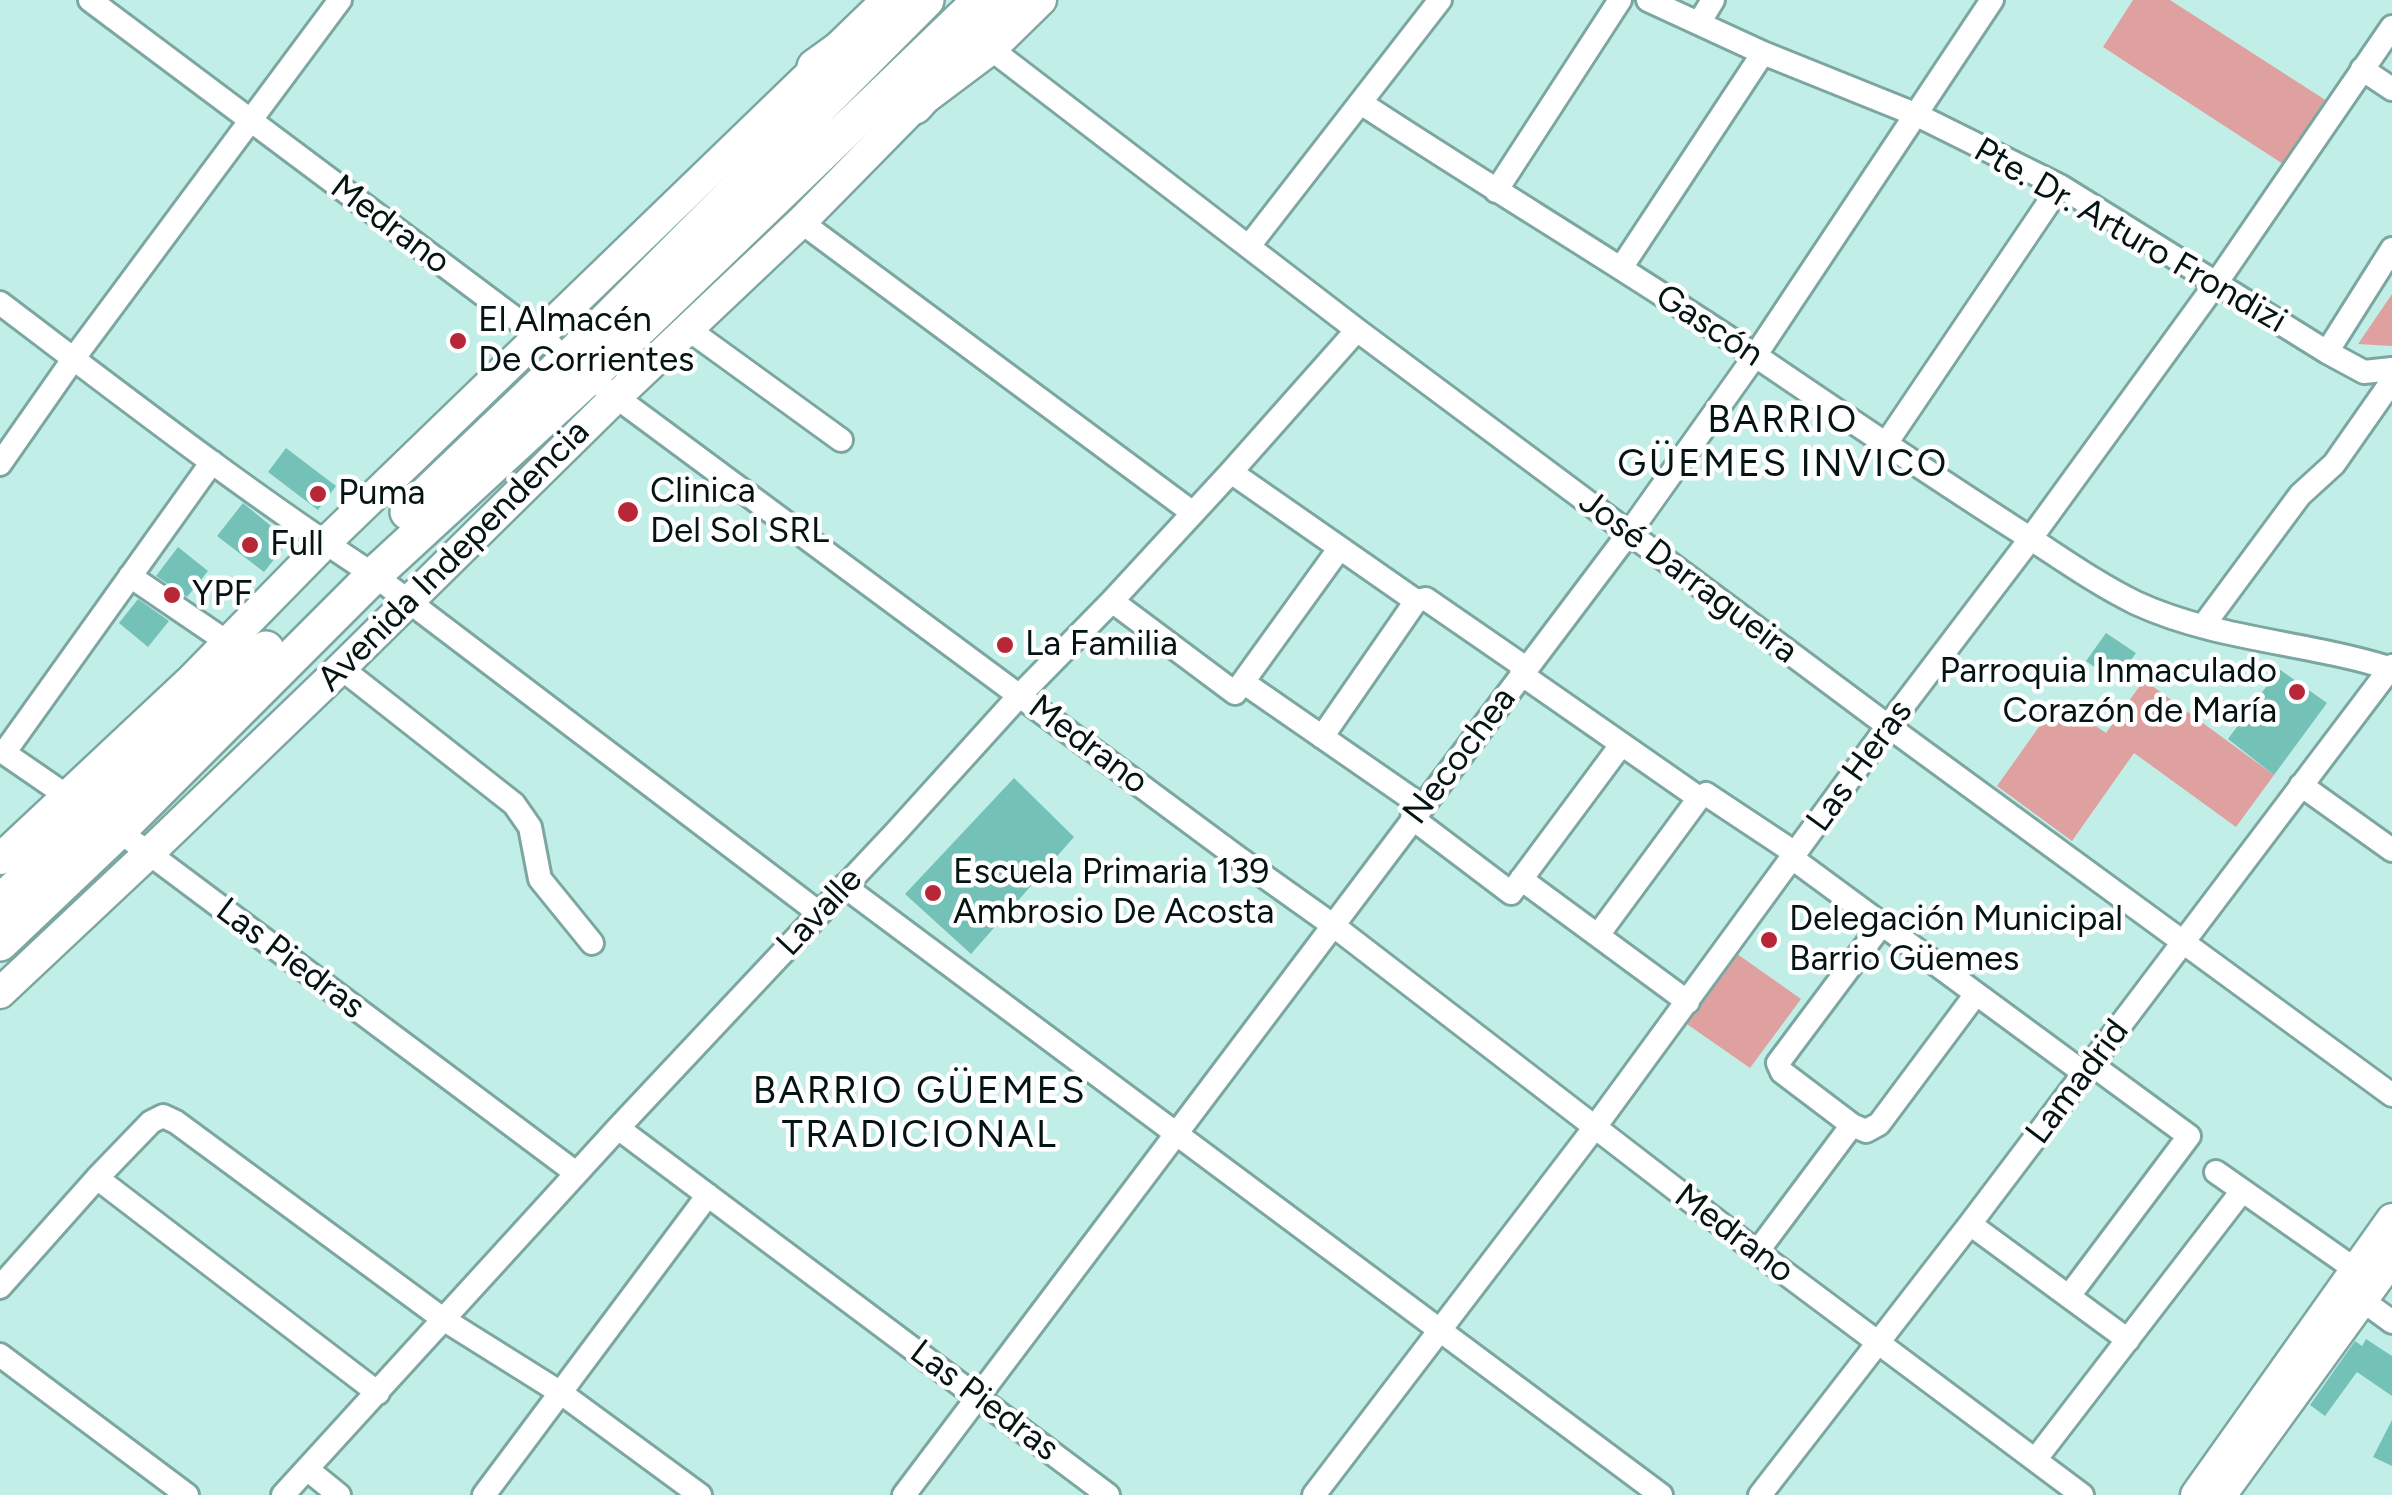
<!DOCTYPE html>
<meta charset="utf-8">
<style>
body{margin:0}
canvas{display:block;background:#c2eee8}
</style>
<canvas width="2392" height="1495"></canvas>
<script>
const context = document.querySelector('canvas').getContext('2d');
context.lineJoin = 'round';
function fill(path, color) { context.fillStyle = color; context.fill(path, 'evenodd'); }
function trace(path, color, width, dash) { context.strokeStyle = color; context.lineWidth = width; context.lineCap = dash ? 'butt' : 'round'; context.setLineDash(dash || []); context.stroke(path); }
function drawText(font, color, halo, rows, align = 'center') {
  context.font = font + ' Figtree,sans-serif'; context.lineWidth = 9; context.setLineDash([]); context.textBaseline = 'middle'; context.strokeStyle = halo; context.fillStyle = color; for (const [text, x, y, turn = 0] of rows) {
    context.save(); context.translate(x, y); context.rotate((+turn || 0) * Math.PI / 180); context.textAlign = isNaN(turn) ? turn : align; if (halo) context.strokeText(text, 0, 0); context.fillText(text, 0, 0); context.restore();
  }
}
const green = new Path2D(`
 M2133 0H2170L2327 101 2283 164 2103 47Z
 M2392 294V346L2358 344Z
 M2144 680 2274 775 2236 827 2134 753 2072 841 1997 786 2058 700 2106 733Z
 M1733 951 1801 999 1750 1068 1684 1022Z`);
const building = new Path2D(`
 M286 448 336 486 318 510 268 472Z
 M243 503 282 535 277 541 284 547 264 572 217 536Z
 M178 547 208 571 187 597 156 576Z
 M138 599 169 621 148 647 119 623Z
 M2106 633 2136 653 2115 682 2086 661Z
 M2279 669 2327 703 2274 775 2228 739Z
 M1014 778 1074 837 971 954 905 894Z
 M2366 1339 2392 1356V1396L2357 1372 2325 1416 2310 1405 2355 1341 2362 1346Z
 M2392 1420V1466L2373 1457Z`);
const minor = new Path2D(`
 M90 0 552 346
 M1648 0 1763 53 1917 115 2060 186 2327 352 2364 372 2392 369
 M1699 23 1713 0
 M991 49 1357 330 1888 726 2392 1095
 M2362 69 2392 89
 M1361 103C1492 189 1626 269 1756 356 1841 414 1927 472 2014 528 2054 553 2093 582 2136 603 2216 640 2308 642 2392 669
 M1496 191 1620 0
 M801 222 1193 513
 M1249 246 1440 0
 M1621 268 1763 53
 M0 303C123 396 245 491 374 575L819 913
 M688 329 841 440
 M2327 352 2392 249
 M604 388 1237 857 1334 926 1757 1252 2082 1495
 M1885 445 2060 186
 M0 464 74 358 340 0
 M1231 472 1416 601
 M130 576 227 642
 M1112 601 1235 693 1339 549
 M1416 601 1426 599 1526 668
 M2203 626 2300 495 2334 464 2392 381
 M341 668 514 804 530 827 540 879 592 943
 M1521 674 1699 798
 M1243 682 1422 806
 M1322 737 1416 601
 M0 750 80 805
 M4 753 212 462
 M2301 785 2392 850
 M1699 798 1706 794 1795 853
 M1412 818 1511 893 1621 745
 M111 825 576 1173
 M1792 858 2084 1073
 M1521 879 1688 1002
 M844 886 1661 1495
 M1882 924 1778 1063 1782 1072 1852 1125 1866 1131 1879 1124 1976 994
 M1598 935 1699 798
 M618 1128 1108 1495
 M2216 1172 2356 1270
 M97 1178 378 1393
 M1970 1224 2128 1340
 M1757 1252 1852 1125
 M0 1287 97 1178 151 1122 163 1116 176 1122 443 1319 561 1393 700 1495
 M2069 1296 2189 1136 2091 1064
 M2362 1300 2392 1322
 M0 1355 187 1495
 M2035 1460 2242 1191
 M307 1469 339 1495
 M283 1495 618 1128 896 832 1020 695 1112 601 1231 472 1357 330
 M484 1495 708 1195
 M904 1495 1629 533 1755 356 1992 0
 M1314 1495 1595 1127 1888 726 2031 538 2217 282 2392 27
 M1760 1495 1970 1224 2392 666`);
const major = new Path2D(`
 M0 859 191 680 325 543 887 0
 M0 993 149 853 341 668 615 398 801 222 915 106 991 49 1041 0
 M2196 1495 2392 1219
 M2221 1495 2392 1259`);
const highway = new Path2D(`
 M815 67 882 19
 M915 106 1008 0
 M408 512 568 359 926 0
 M0 903 266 649
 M0 943 119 830 374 575 590 376 981 0`);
const markers = [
 [458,341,10,"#b82738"],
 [318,494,10,"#b82738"],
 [628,512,12,"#b82738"],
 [250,545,10,"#b82738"],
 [172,595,10,"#b82738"],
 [1005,645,10,"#b82738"],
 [2297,692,10,"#b82738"],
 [933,893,10,"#b82738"],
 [1769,940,10,"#b82738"]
];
const streetNames = [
 ["Medrano",390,225,37],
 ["Pte. Dr. Arturo Frondizi",2130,236,30],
 ["Gascón",1709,326,33],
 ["Avenida Independencia",454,556,-45],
 ["José Darragueira",1688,577,37],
 ["Medrano",1088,745,37],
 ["Necochea",1460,756,-53],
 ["Las Heras",1860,766,-54],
 ["Lavalle",820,912,-47],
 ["Las Piedras",290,959,37],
 ["Lamadrid",2078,1082,-53],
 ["Medrano",1734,1234,37],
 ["Las Piedras",984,1401,37]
];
const poiNames = [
 ["El Almacén",478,321],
 ["De Corrientes",478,361],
 ["Clinica",650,492],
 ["Del Sol SRL",650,532],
 ["Puma",338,494],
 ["Full",270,545],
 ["YPF",192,595],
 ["La Familia",1025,645],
 ["Parroquia Inmaculado",2277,672,"right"],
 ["Corazón de María",2277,712,"right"],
 ["Escuela Primaria 139",953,873],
 ["Ambrosio De Acosta",953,913],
 ["Delegación Municipal",1789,920],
 ["Barrio Güemes",1789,960]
];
const neighbourhoodNames = [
 ["BARRIO",1783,421],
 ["GÜEMES INVICO",1783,465],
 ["BARRIO GÜEMES",920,1092],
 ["TRADICIONAL",920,1136]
];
fill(green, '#dfa19f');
fill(building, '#74c1b8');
trace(minor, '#7ca6a1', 28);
trace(major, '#7ca6a1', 35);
trace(highway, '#7ca6a1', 40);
trace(minor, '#fff', 22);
trace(major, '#fff', 30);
trace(highway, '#fff', 35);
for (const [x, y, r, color] of markers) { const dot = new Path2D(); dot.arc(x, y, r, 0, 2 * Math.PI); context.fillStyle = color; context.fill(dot); trace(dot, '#fff', 4); }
drawText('35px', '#041412', '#fff', streetNames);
drawText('35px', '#041412', '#fff', poiNames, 'left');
context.letterSpacing = '2.5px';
drawText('38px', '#041412', '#fff', neighbourhoodNames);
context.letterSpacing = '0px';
</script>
